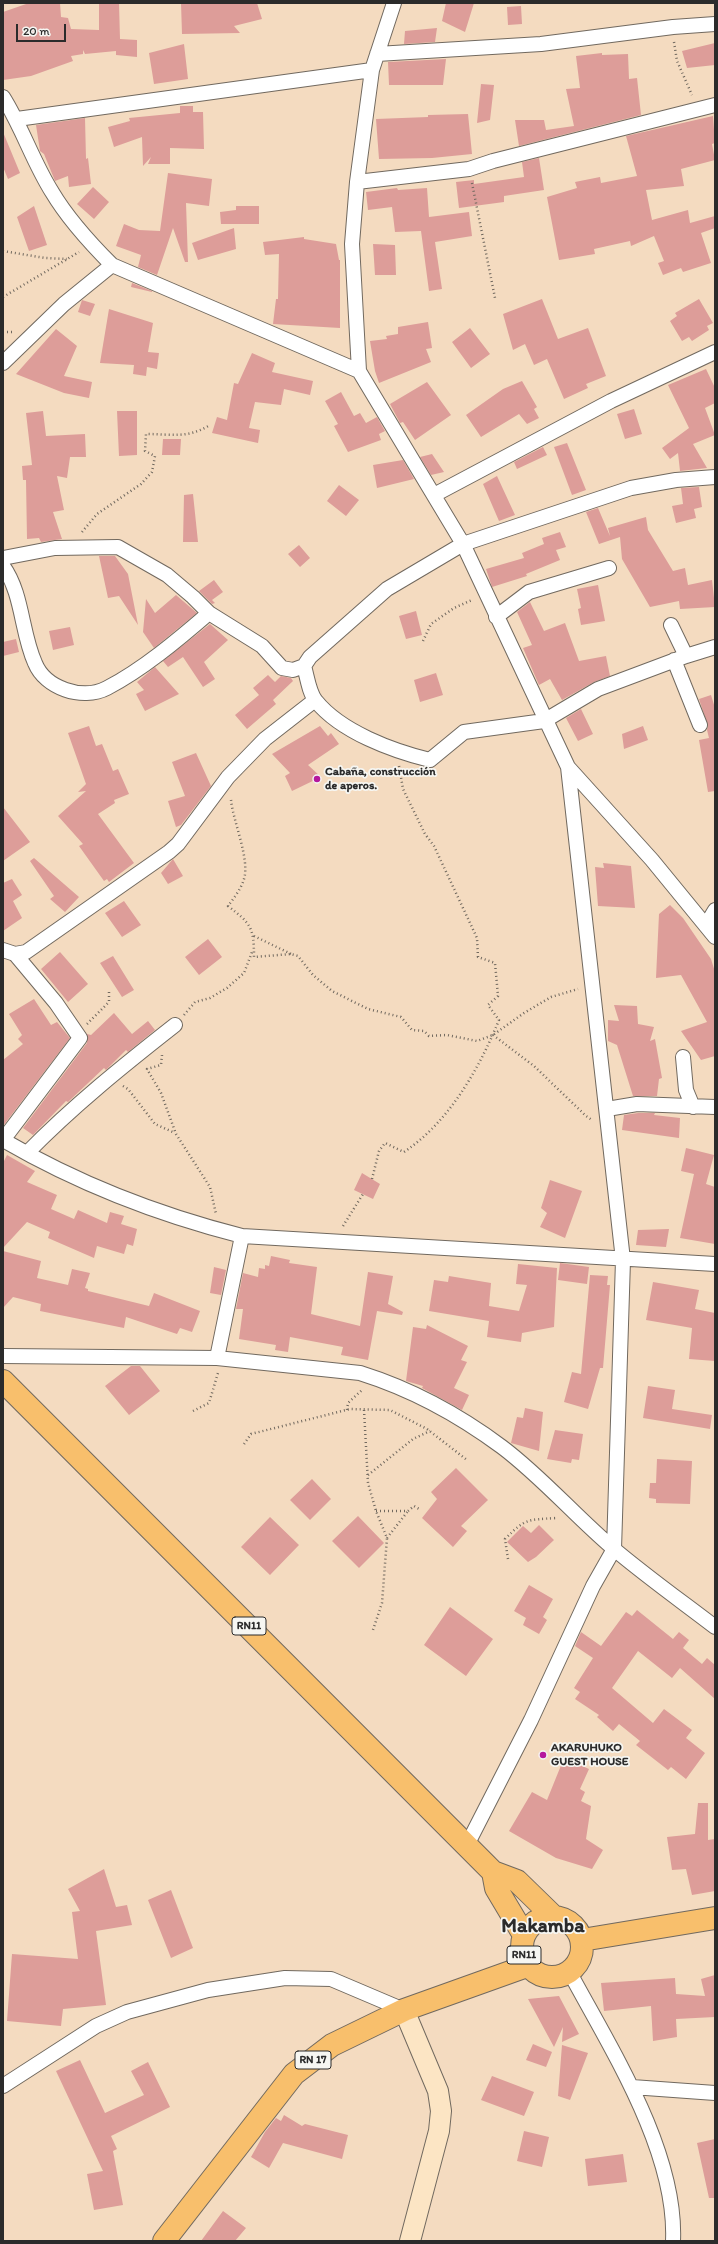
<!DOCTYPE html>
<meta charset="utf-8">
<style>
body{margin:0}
#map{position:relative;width:718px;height:2244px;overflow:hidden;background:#f4dbc0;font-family:Itim,sans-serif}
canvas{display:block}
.frame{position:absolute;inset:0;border:4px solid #2b2b2b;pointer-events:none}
.scale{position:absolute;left:16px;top:24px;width:50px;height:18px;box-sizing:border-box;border:2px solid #2b2b2b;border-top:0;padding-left:5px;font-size:12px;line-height:14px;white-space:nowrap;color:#2b2b2b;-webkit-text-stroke:3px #f6f6f2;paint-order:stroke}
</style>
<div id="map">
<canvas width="718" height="2244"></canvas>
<div class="frame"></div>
<div class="scale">20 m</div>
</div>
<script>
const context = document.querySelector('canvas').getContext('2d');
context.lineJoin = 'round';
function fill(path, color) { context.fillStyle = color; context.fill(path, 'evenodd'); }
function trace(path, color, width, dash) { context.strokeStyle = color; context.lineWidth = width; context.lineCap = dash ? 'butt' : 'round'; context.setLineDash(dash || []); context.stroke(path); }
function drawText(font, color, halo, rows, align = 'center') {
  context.font = font + ' Itim,sans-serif'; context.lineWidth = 3.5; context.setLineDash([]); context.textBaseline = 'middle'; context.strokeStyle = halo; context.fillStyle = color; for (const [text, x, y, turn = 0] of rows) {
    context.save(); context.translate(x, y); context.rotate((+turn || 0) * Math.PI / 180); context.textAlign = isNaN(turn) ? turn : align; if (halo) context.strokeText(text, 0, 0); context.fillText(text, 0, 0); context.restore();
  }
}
const building = new Path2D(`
 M29 3H60L61 17 68 18 71 29 99 30V3H119L120 39 137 40V57L116 55V51L85 54 83 50V54L71 56 73 61 31 76 3 80V12Z
 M181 3H257L262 19 234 26 240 33 182 34Z
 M446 3H474L465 32 442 21Z
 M521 6 522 24 508 25 507 7Z
 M437 28 435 42 404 44 405 31Z
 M715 43V65L687 68 682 51Z
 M184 44 188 79 154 84 149 53Z
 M602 53V55L628 54 629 79 637 78 641 115 519 146 515 120H544L546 130 574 126 566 89 580 88 576 56Z
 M446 59 443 85H389L388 62Z
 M481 84 494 85 490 120 477 123Z
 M180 106H193V112H203L204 149 170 148V164H148L151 157 143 166 142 137 114 147 108 127 130 121 129 118 180 113Z
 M468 114 472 154 432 158 379 159 376 119 428 117V115Z
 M713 116 715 143 712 144 715 160 681 169 684 186 646 190 652 220 688 210 690 223 715 216V228L701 233 711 263 683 272 681 268 663 275 658 263 664 261 654 236 631 246 630 241 594 249 595 254 559 260 547 197 577 188 575 182 600 177 601 183 637 176 626 136Z
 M85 118 86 159 88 158 91 184 69 187 68 176 55 181 53 176 44 154 40 151 36 125Z
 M3 132 20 173 8 179 3 167Z
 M539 158 544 190 504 196V202L459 208 456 182 474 180V184L524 177 522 162Z
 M168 173 212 179 209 206 186 203 188 262H185L173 228 157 275 138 267 141 255 116 246 124 224 139 230 160 231Z
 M93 187 109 202 94 219 77 204Z
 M397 188 398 190 427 188 429 217 469 212 472 236 435 242 442 289 429 291 421 231 395 232 392 207 368 210 366 192Z
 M34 206 47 245 29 251 17 217Z
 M236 206H259V224H221L220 212 236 210Z
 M234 228 236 249 198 260 192 243Z
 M304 237V239L336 244 339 260H340V328L273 324 276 299H278L279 254 265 255 263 242Z
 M373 244 395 245 396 275H375Z
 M132 283 152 291V292L131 287Z
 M542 299 558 339 588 328 606 376 586 384 588 388 564 399 547 359 534 365 525 344 513 350 503 314Z
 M699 299 713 323 707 326 709 330 692 341 689 337 682 341 670 321 677 316 675 313Z
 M82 300 95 304 90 316 78 312Z
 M109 309 153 323 148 352 159 353 157 369 147 367 146 376 133 374 134 365 100 363Z
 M428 322 432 348 426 349 431 362 379 383 375 371 370 341 387 339 386 336 398 334V327Z
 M470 328 490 354 471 368 452 342Z
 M56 329 77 346 64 376 92 382 89 398 64 393 16 374Z
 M252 353 275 363 272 372 313 381 310 395 284 389 281 405 255 402 249 428 260 430 258 443 212 433 217 417 227 420 234 383 238 384Z
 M706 369 715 388V403L705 408 715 435 693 444 707 468 680 471 678 453 670 459 662 448 689 428 668 385Z
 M522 381 537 407 534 409 539 418 527 424 519 414 481 437 466 415 503 389Z
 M427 382 451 415 415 440 403 422 400 423 390 404Z
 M341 392 354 416 360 413 366 423 377 417 385 431 379 434 381 440 348 452 334 426 338 424 325 401Z
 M634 409 642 434 625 439 617 414Z
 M43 411 46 436 85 434 86 457H70L67 478 57 476 64 510 53 512 62 539 41 542 39 538 27 539 26 480H23L22 466 32 465 26 413Z
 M117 411H137V455L119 456Z
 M163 439H181L180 455H162Z
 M567 443 586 490 572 495 554 447Z
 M543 447 547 455 517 469 514 462Z
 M432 454 444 472 431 475 420 457Z
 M403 460 414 479 377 488 373 465Z
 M497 476 515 515 499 521 483 484Z
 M339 485 359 500 346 516 327 501Z
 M699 487 702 507 694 509 696 518 676 523 672 506 683 504 681 488Z
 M193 494 198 542H183L184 495Z
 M598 508 610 536 608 528 646 517 648 530 673 571 685 568 688 585 712 580 715 607 680 609 679 601 650 607 622 559 620 537 599 544 586 512Z
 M560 532 566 547 556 550 560 560 526 574 527 576 492 587 486 569 524 558 522 553 544 544 542 538Z
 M299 545 310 558 300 567 288 554Z
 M99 556H115L128 574 138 625 119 596 108 598Z
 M214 580 223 592 212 600 215 603 212 604 199 591Z
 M598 585 605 621 581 625 578 609 581 608 577 589Z
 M176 595 197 613 154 648 143 632 146 599 155 613Z
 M530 602 544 631 565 623 579 661 606 656 610 676 594 682 562 700 550 679 539 685 523 648 532 645 517 612Z
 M416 611 422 635 406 639 399 616Z
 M210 624 228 640 204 662 215 679 203 687 183 657 168 667 163 661Z
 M70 627 74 645 53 650 49 631Z
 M16 639 19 652 3 656V642Z
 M155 667 179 694 145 711 136 694 144 690 137 682Z
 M436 673 443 695 420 702 414 680Z
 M268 675 275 682 281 676 291 678 293 681 273 700 276 704 247 729 235 715 259 695 253 688Z
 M711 695 715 708V791L708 792 699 740 709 738 707 730 708 726 699 699Z
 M581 709 593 734 578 741 566 718Z
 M89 726 96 746 102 744 113 771 118 769 129 794 114 800 115 803 98 814 134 863 109 882 107 879 104 881 79 846 83 844 58 816 86 791 78 792 86 784 68 733Z
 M320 726 328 736 331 733 339 744 308 765 321 777 292 791 285 776 290 773 272 754Z
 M643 726 648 740 624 749 622 734Z
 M196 753 211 786 181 825 176 827 168 801 185 796 172 762Z
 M3 807 30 842 3 861Z
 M34 858 79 897 65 912 50 899 54 896 30 861Z
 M173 859 183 876 168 884 161 873Z
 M603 863 631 866 635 908 598 906 595 867 604 868Z
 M12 879 22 895 13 901 22 918 3 931V883Z
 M124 901 141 925 122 937 105 913Z
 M670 905 683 918 711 959 715 972V1056L701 1060 681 1031 707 1022 681 975 656 978 659 914Z
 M208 939 222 957 199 975 185 957Z
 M60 952 88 984 68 1002 41 969Z
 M113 956 134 990 122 997 100 963Z
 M34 999 51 1025 57 1022 70 1038 3 1126V1060L23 1044 18 1039 22 1035 9 1014Z
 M614 1005 637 1006 638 1024 654 1027 650 1041 655 1039 662 1078 659 1079 657 1096H633L617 1045 608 1041V1020L619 1021Z
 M114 1013 132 1034 148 1021 155 1030 128 1052 126 1050 106 1070 104 1068 68 1102 66 1101 33 1135 23 1128 87 1043V1034L91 1035Z
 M638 1113H655L654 1115 680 1118 679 1138 622 1130 624 1115Z
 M686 1148 714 1155 706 1184 715 1187V1244L680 1238 694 1174 681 1171Z
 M7 1155 35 1171 27 1182 57 1195 51 1209 74 1219 78 1210 107 1223 110 1212 124 1216 121 1224 137 1229 133 1246 127 1244 124 1254 97 1246 94 1258 48 1238 50 1232 27 1222 3 1248V1163Z
 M362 1173 380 1184 373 1199 354 1190Z
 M550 1180 582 1191 565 1238 540 1227 547 1213 541 1208Z
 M669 1229 666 1247 636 1245 638 1230Z
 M3 1251 41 1261 37 1278 68 1285 72 1269 90 1273 85 1288 88 1289V1291L149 1306 154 1293 200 1311 192 1332 180 1328 177 1334 126 1317 124 1328 40 1311 41 1304 13 1297 3 1308Z
 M271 1256 290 1260 289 1263 317 1267 311 1314 360 1326 368 1272 393 1276 388 1304 403 1312 402 1315 377 1311 368 1360 341 1355 343 1347 290 1337 288 1352 275 1350 276 1345 239 1339 243 1309H236L243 1273 258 1277 259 1268 265 1269V1265L269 1266Z
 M560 1263 589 1267 587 1284 558 1280Z
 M518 1264 557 1268 554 1327 522 1333 521 1342 487 1337 489 1321 429 1311 434 1280 448 1282 449 1276 491 1283 489 1306 519 1311 527 1285 516 1284Z
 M214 1267 226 1270 221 1295 210 1293Z
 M590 1275 608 1276 607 1285H610L603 1368H600L588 1409 564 1402 572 1372 581 1374Z
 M653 1282 699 1290 695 1309 715 1313V1361L689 1359 692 1328 646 1320Z
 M427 1325 468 1346 461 1360 467 1362 454 1388 469 1395 462 1410 422 1388 423 1386 406 1381 413 1327 426 1329Z
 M131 1366H140L160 1391 129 1415 105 1386Z
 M648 1386 675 1390 672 1409 712 1415 710 1429 643 1418Z
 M525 1408 543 1412 539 1451 511 1443 517 1417 523 1418Z
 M555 1430 583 1434 579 1460 572 1459 571 1463 547 1459Z
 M657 1459 692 1461 690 1504 656 1503V1499L649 1498 650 1483H656Z
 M456 1468 488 1500 461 1526 467 1531 453 1547 422 1518 437 1499 431 1492Z
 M312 1479 331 1499 310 1520 290 1500Z
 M358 1516 384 1543 359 1568 332 1541Z
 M270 1517 299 1545 270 1575 241 1547Z
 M539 1525 554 1540 536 1557 528 1562 507 1542 523 1526 531 1533Z
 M529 1585 553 1599 543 1617 547 1620 539 1634 523 1625 526 1618 514 1611Z
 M450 1607 493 1639 466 1676 424 1645Z
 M637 1610 673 1639 679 1632 689 1640 683 1648 702 1664 707 1658 715 1665V1699L680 1668 672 1678 638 1651 612 1688 653 1723 664 1709 692 1730 686 1738 705 1753 686 1779 671 1767 668 1770 636 1745 640 1741 619 1724 613 1731 597 1717 599 1715 575 1699 580 1692 574 1688 593 1658 575 1646 581 1632 601 1646 626 1612 632 1616Z
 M564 1758 589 1769 580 1789 585 1792 581 1801 591 1806 586 1839 603 1850 592 1869 556 1858 509 1831 532 1792 547 1800Z
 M698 1803H708V1840L715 1839V1891L692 1895 686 1869 672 1870 667 1837 695 1834Z
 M104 1869 116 1907 127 1905 132 1925 96 1931 106 2005 63 2009 61 2026 7 2021 12 1954 78 1959 72 1912 80 1911 68 1889Z
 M171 1890 193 1948 171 1958 148 1900Z
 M715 1975V2017L676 2019 677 2037 653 2041 651 2006 604 2011 601 1983 675 1978 676 1994 705 1996 701 1979Z
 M559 1996 579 2034 562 2042 563 2027 554 2047 528 1999Z
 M533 2044 552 2052 546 2067 526 2060Z
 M562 2045 588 2053 570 2100 558 2096Z
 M80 2060 105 2113 144 2095 131 2071 148 2062 170 2107 111 2136 117 2149 113 2151 123 2205 94 2210 87 2174 103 2171 56 2071Z
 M492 2076 534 2092 524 2116 481 2100Z
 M284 2115 302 2126 305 2124 348 2135 342 2159 283 2143 269 2168 251 2157 265 2132 276 2118 281 2121Z
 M524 2131 549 2137 542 2167 517 2161Z
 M715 2139V2198H709L697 2143Z
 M623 2154 627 2182 588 2186 585 2159Z
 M223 2211 246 2228 235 2241H201Z`);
const path = new Path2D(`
 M674 42 677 61 692 95
 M472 183 495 298
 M3 251 45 258 67 259
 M3 297 79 252
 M3 332H12
 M82 532 97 514 141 484 152 472 155 456 145 451 146 434C172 434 187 439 210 425
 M423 641 431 624 454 608 472 600
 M231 800C233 821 250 859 244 879 241 889 234 898 228 906 251 924 254 927 254 957L291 954 298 956 313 975 332 991 368 1009 401 1017 412 1030 424 1031 429 1036 447 1035 477 1041 493 1035 524 1013 551 997 578 989
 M254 936 291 954
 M184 1015 195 1002 210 998 227 988 244 973 252 952
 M87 1024 109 1002V991
 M493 1035 534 1066 586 1116 592 1120
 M162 1055 161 1065 147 1069 161 1093 176 1134 210 1187 216 1214
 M123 1086 128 1089 155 1124 175 1133
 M372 1179 379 1151 385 1143 404 1152C449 1122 479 1069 499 1020L488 1005 498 996 495 963 478 957 477 938 434 846 425 834 403 789 399 766
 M343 1226 363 1194
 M347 1410 348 1403 362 1390
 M364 1410 368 1483 376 1511 387 1538 382 1603 373 1630
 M193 1411 209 1403 218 1373
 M244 1444 251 1434 350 1409 390 1410 427 1429 467 1460
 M368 1475 413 1439 430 1431
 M376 1511H408L414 1506 421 1510
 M387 1538 408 1511
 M508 1559 505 1539C526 1518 527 1520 556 1518L557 1516`);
const minor = new Path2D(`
 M377 54 541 44 673 27 715 24
 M3 97C22 127 33 162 52 192 68 219 90 243 112 265L359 371 463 544 568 767 623 1260 614 1549 593 1586 531 1720 467 1845
 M17 119 372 70
 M357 182 469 169 493 161 715 105
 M3 363 64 304 112 265
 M359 371 352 244 357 182 372 70 394 3
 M715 477 676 480 631 488 463 544 387 589 310 657 304 666C307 676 309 693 316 701 341 732 393 751 430 760L464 732 544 721 598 689 686 656 715 647
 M434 495 611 401 715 352
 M3 558 55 548 118 547 167 575 193 597 209 613 262 646 282 668 293 670 304 666
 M3 566C23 594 21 632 35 663 45 688 82 701 107 688 142 670 179 639 209 613
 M496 617 529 592 609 568
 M671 625 686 656
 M674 660 700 725
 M568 767 652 860 715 937
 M706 925 715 910
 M3 950 15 954 26 952 169 852 178 844 228 777 265 739 315 700
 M683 1057 686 1090 693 1107
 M607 1109 637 1104 715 1107
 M3 1140C77 1183 159 1215 242 1236L715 1264
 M3 1140 80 1038 56 1003 15 954
 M27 1153C73 1106 124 1065 175 1025
 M3 1356 217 1358 360 1373C411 1389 459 1415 502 1447 542 1477 576 1517 614 1549 646 1576 681 1601 715 1627
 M217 1358 242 1236
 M570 1973C611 2049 677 2152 673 2241
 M3 2086 96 2026 127 2012 208 1990 285 1978 331 1979 404 2010
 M632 2087 715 2093`);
const secondary = new Path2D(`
 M404 2010 438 2091 441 2111 439 2131 410 2241`);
const primary = new Path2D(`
 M3 1381 493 1872 517 1881 554 1917
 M493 1872 496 1888 524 1935
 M522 1947a30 30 0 1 1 60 0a30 30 0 1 1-60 0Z
 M582 1940 715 1918
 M164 2241 294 2074 332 2045 404 2010 527 1966`);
const markers = [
 [317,779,4,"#b5179e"],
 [543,1755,4,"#b5179e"]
];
const shields = [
 [249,1626,34],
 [524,1955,34],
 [313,2060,36]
];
const shieldNames = [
 ["RN11",249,1626],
 ["RN11",524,1955],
 ["RN 17",313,2060]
];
const poiNames = [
 ["Cabaña, construcción",325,772],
 ["de aperos.",325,786],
 ["AKARUHUKO",551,1748],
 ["GUEST HOUSE",551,1762]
];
const townNames = [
 ["Makamba",543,1927]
];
fill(building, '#dd9d99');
trace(minor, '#71695f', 16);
trace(secondary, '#71695f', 22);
trace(primary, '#71695f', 24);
trace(path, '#71695f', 2.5, [1, 3]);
trace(minor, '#fff', 14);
trace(secondary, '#fce5c4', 20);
trace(primary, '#f8bf6c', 22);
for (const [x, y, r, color] of markers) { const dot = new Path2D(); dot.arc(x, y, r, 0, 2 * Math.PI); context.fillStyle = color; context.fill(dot); trace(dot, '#f6f6f2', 1.5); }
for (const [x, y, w] of shields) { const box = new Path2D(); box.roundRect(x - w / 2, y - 9, w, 18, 3); context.fillStyle = '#f6f6f2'; context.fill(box); trace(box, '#2b2b2b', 1); }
drawText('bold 11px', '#2b2b2b', null, shieldNames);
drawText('bold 12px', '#2b2b2b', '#f6f6f2', poiNames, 'left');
drawText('bold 20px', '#2b2b2b', '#f6f6f2', townNames);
</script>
